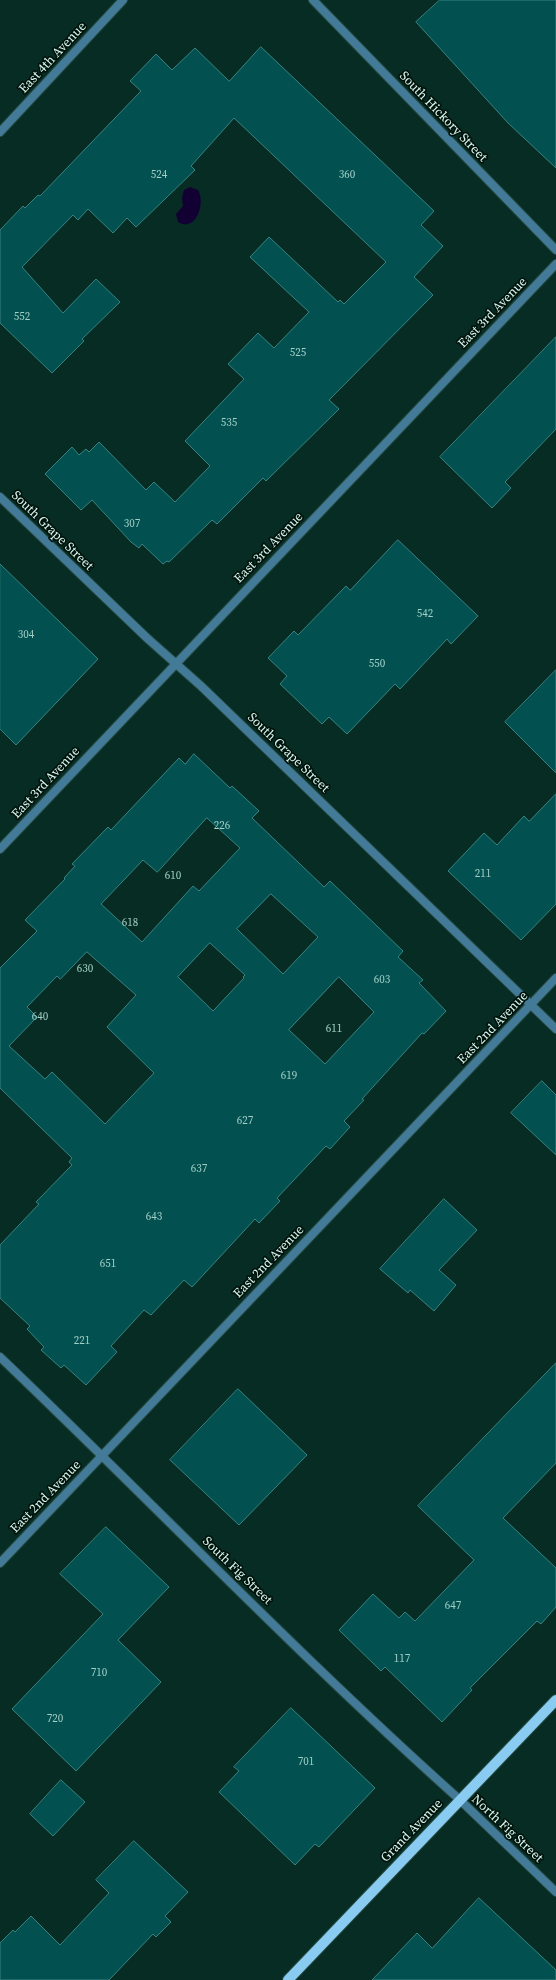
<!DOCTYPE html>
<style>
body{margin:0}
canvas{display:block;background:#072c23}
</style>
<canvas width="556" height="1980"></canvas>
<script>
const context = document.querySelector('canvas').getContext('2d');
context.lineJoin = 'round';
function fill(path, color) { context.fillStyle = color; context.fill(path, 'evenodd'); }
function trace(path, color, width, dash) { context.strokeStyle = color; context.lineWidth = width; context.lineCap = dash ? 'butt' : 'round'; context.setLineDash(dash || []); context.stroke(path); }
function drawText(font, color, halo, rows, align = 'center') {
  context.font = font + ' "Source Serif 4",serif'; context.lineWidth = 3.5; context.setLineDash([]); context.textBaseline = 'middle'; context.strokeStyle = halo; context.fillStyle = color; for (const [text, x, y, turn = 0] of rows) {
    context.save(); context.translate(x, y); context.rotate((+turn || 0) * Math.PI / 180); context.textAlign = isNaN(turn) ? turn : align; if (halo) context.strokeText(text, 0, 0); context.fillText(text, 0, 0); context.restore();
  }
}
const water = new Path2D(`
 M190 187 198 190C206 203 196 233 178 222L176 214 183 206 182 198 184 190Z`);
const building = new Path2D(`
 M440 0H556V168L508 123 416 22Z
 M261 47 434 211 421 225 443 246 414 277 433 295 329 400 339 409 266 481 263 478 217 524 212 520 169 562 167 561 163 564 142 544 139 548 131 542 92 500 81 510 45 474 72 447 79 455 86 449 89 452 99 442 146 490 154 482 175 502 210 466 185 441 244 379 228 364 258 333 274 348 309 312 250 257 269 237 338 302 340 300 344 304 386 262 234 118 191 166 195 170 136 227 127 218 113 233 88 209 78 220 73 215 22 267 63 313 96 279 120 302 82 339 84 341 52 373 0 323V230L23 206 25 208 38 195 40 196 141 91 130 81 156 54 172 70 195 48 229 81Z
 M556 337V429L505 482 511 488 492 508 440 457Z
 M398 540 478 616 451 644 447 639 400 689 395 684 347 734 329 717 322 724 280 684 287 676 268 658 294 631 298 635 346 586 350 590Z
 M0 564 98 659 16 745 0 729Z
 M556 670V773L505 722Z
 M194 754 230 788 232 786 259 811 252 818 324 887 330 881 403 951 398 957 423 980 419 983 446 1011 424 1034 422 1033 362 1099 364 1100 344 1121 350 1127 330 1149 326 1146 277 1198 280 1201 259 1223 255 1219 192 1287 184 1280 151 1315 144 1310 111 1346 117 1352 86 1385 64 1365 61 1368 41 1350 44 1347 27 1329 30 1326 0 1298V1245L39 1204 36 1202 72 1165 69 1162 72 1158 0 1088V968L37 931 25 920 65 879 64 878 75 866 72 864 108 827 111 830 179 758 185 764ZM207 818 240 848 199 891 193 886 142 942 101 904 143 860 157 872ZM271 894 318 937 283 974 237 929ZM210 943 245 975 243 977 244 978 213 1011 178 977ZM87 952 136 995 107 1027 154 1073 105 1124 52 1072 45 1079 9 1046 37 1017 27 1007 57 976 60 979ZM339 977 374 1012 325 1064 289 1030Z
 M556 794V904L521 940 448 871 484 833 497 845 524 816 529 821Z
 M542 1081 556 1095V1155L511 1113Z
 M444 1199 477 1230 439 1270 456 1285 434 1311 410 1290 408 1293 380 1269Z
 M556 1363V1463L503 1518 556 1568V1607L541 1624 537 1621 470 1688 472 1690 442 1722 385 1667 381 1671 339 1630 373 1594 399 1618 405 1612 415 1621 474 1560 418 1506Z
 M238 1389 307 1455 239 1525 170 1460Z
 M106 1527 169 1587 118 1640 161 1682 76 1771 12 1709 103 1614 60 1574Z
 M291 1708 375 1788 319 1847 315 1844 295 1865 219 1792 239 1771 234 1767Z
 M61 1780 85 1802 53 1836 30 1814Z
 M134 1841 188 1892 165 1916 171 1922 156 1937 153 1934 109 1980H0V1943L13 1930 15 1932 31 1916 60 1945 109 1893 96 1880Z
 M479 1898 556 1970V1980H372L417 1933 432 1948Z`);
const minor = new Path2D(`
 M313 0 556 250
 M0 132 123 0
 M0 497 147 638 201 686 556 1029
 M0 849 556 264
 M0 1357C154 1504 301 1658 460 1800
 M0 1563 556 978`);
const tertiary = new Path2D(`
 M460 1800 556 1892`);
const primary = new Path2D(`
 M288 1980 556 1700`);
const numberNames = [
 ["524",159,175],
 ["360",347,175],
 ["552",22,317],
 ["525",298,353],
 ["535",229,423],
 ["307",132,524],
 ["542",425,614],
 ["304",26,635],
 ["550",377,664],
 ["226",222,826],
 ["211",483,874],
 ["610",173,876],
 ["618",130,923],
 ["630",85,969],
 ["603",382,980],
 ["640",40,1017],
 ["611",334,1029],
 ["619",289,1076],
 ["627",245,1121],
 ["637",199,1169],
 ["643",154,1217],
 ["651",108,1264],
 ["221",82,1341],
 ["647",453,1606],
 ["117",402,1659],
 ["710",99,1673],
 ["720",55,1719],
 ["701",306,1762]
];
const streetNames = [
 ["East 4th Avenue",53,58,-47],
 ["South Hickory Street",443,117,46],
 ["East 3rd Avenue",493,313,-46],
 ["South Grape Street",52,531,44],
 ["East 3rd Avenue",269,548,-46],
 ["South Grape Street",288,753,44],
 ["East 3rd Avenue",46,783,-47],
 ["East 2nd Avenue",493,1028,-46],
 ["East 2nd Avenue",269,1262,-46],
 ["East 2nd Avenue",46,1497,-46],
 ["South Fig Street",237,1571,44],
 ["North Fig Street",507,1829,43],
 ["Grand Avenue",412,1831,-46]
];
fill(water, '#130033');
fill(building, '#025150');
trace(building, '#388382', 1);
trace(minor, '#244940', 10);
trace(tertiary, '#244940', 10);
trace(primary, '#244940', 12);
trace(minor, '#437a98', 8);
trace(tertiary, '#437a98', 8);
trace(primary, '#8accf1', 10);
drawText('11px', '#a3cfc7', null, numberNames);
drawText('13px', '#d9f9ef', '#00130d', streetNames);
</script>
